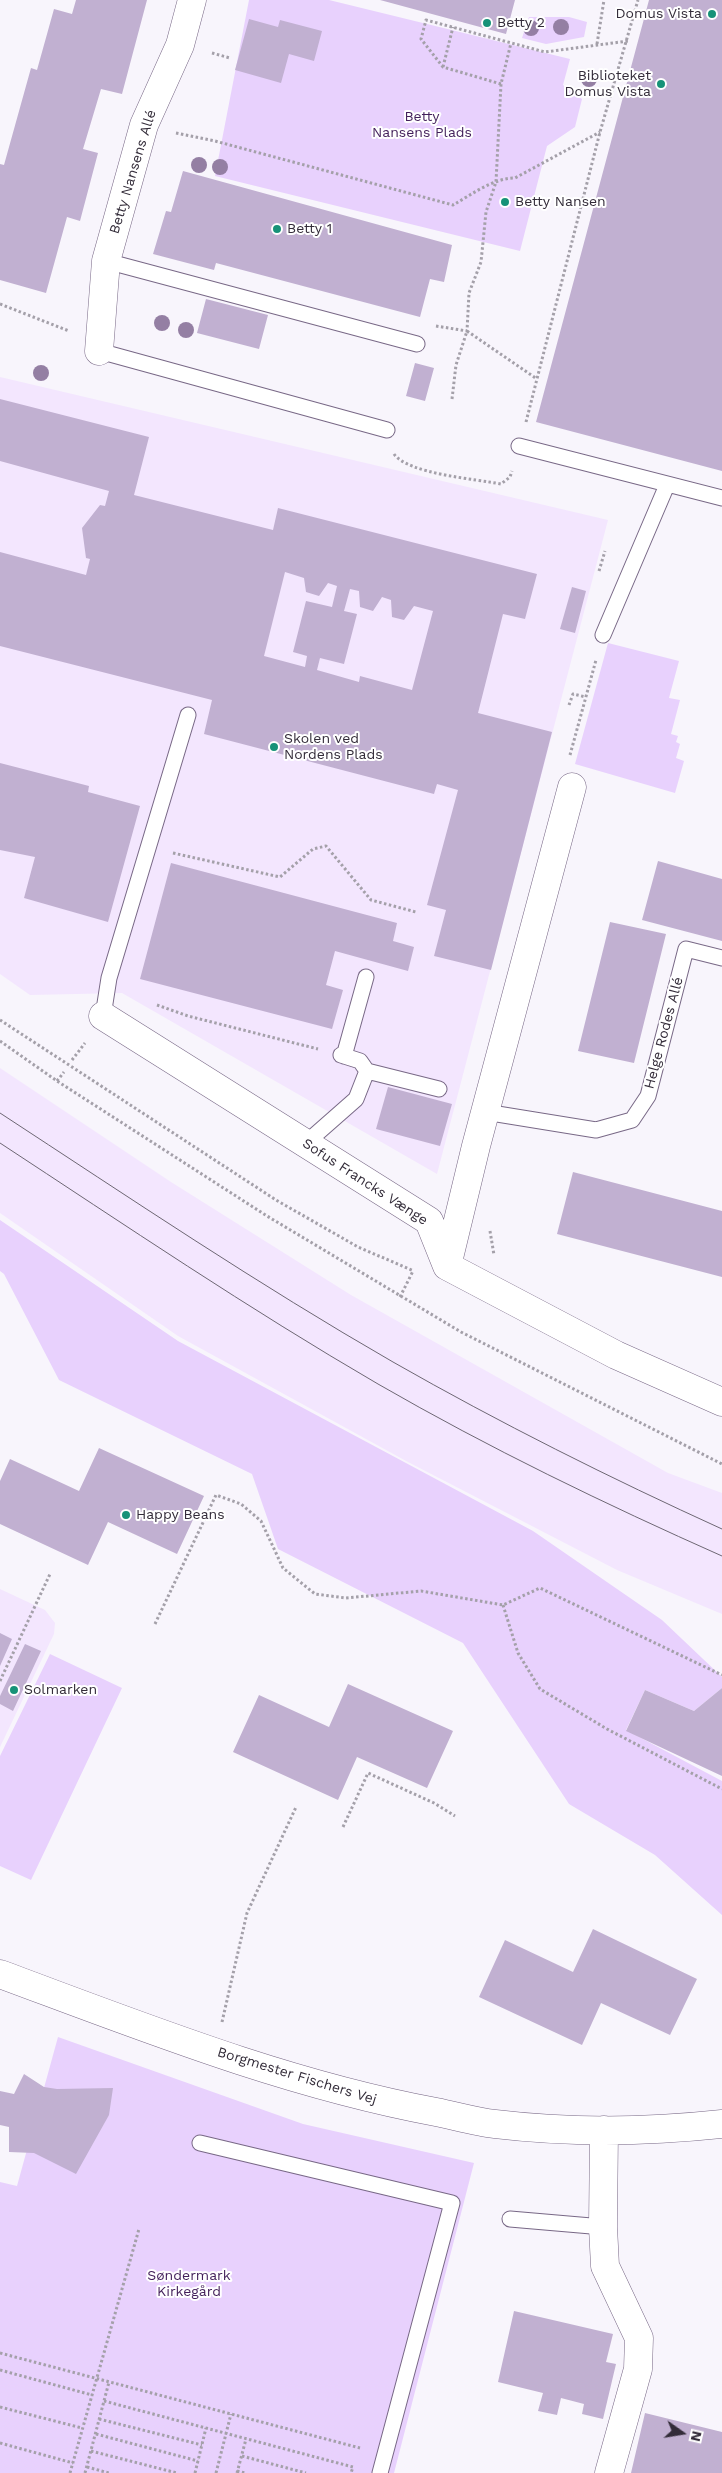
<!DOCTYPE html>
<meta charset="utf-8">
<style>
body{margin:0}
#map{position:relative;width:722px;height:2473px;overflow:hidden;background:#f8f5fc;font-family:"Work Sans",sans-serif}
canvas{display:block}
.north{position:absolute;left:657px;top:2408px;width:50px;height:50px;-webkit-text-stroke:4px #fff;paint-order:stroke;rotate:103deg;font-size:14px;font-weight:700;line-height:20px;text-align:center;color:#332c39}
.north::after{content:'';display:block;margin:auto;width:18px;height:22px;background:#332c39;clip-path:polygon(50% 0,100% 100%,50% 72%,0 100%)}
</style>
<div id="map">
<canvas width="722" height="2473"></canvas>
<div class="north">N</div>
</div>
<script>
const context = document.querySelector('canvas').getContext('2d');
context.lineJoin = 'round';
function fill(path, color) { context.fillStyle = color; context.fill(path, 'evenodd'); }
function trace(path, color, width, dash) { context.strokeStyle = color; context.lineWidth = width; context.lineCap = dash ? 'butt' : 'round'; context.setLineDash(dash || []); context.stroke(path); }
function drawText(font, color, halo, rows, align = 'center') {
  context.font = font + ' "Work Sans",sans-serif'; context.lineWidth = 4; context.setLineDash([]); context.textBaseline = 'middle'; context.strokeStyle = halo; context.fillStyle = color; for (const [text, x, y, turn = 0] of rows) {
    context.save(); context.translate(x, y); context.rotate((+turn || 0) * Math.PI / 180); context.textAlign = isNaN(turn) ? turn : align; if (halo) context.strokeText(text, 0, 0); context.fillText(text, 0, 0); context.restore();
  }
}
const built = new Path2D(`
 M0 377 608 520 437 1174 122 993 30 995 0 974Z
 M0 1068 171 1182 351 1295 668 1473 722 1493V1614L617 1570 408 1462 178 1336 0 1213Z
 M0 1589 45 1610 55 1623 54 1634 0 1747Z`);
const green = new Path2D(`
 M249 0H329L570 59 563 85 582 99 575 127 547 146 520 251 215 176Z
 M529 17H569L587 22 584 37 546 44 522 38Z
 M608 643 679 661 669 698 680 700 671 734 678 736 676 742 680 744 676 758 684 761 675 793 575 764Z
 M0 1220 178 1341 533 1531 662 1620 722 1677V1688L694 1711 645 1690 626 1730 722 1781V1915L655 1855 569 1804 463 1643 278 1549 252 1474 59 1380 4 1274 0 1271Z
 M50 1654 122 1688 31 1880 0 1866V1756Z
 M58 2037 303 2124 474 2163 394 2473H0V2182L17 2186Z`);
const building = new Path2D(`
 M76 0H147L122 94 101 89 83 149 98 153 80 221 67 217 46 293 0 280V164L4 165 31 68 37 70 54 9 72 14Z
 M380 0H515L506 34Z
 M649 0H722V471L536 422Z
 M249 19 278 27 280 20 322 31 314 61 289 54 281 83 235 70Z
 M183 171 452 245 444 282 430 279 420 317 216 263 214 270 153 254 166 211 171 212Z
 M206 299 268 315 259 349 197 333Z
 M415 363 434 368 425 401 406 396Z
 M0 399 149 437 134 495 273 530 278 508 537 574 525 619 503 614 478 713 552 732 491 970 434 956 446 910 427 905 458 790 437 784 434 794 204 734 212 700 0 646V552L86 575 90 559 86 558 82 528 100 505 105 506 109 491 0 461ZM285 572 304 578 306 592 319 596 328 583 337 586 332 607 306 601 293 652 307 656 305 667 264 656ZM350 589 359 591 360 607 373 611 382 597 391 600 392 617 404 620 414 606 433 611 412 690 360 676 359 682 317 670 320 658 344 664 357 614 344 611Z
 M572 587 586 591 575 633 560 629Z
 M0 763 89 786 88 792 140 806 108 922 24 898 35 857 0 850Z
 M658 861 722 879V941L642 920Z
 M171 863 397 923 393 941 414 947 408 971 335 951 326 985 343 990 332 1029 140 979Z
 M610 922 666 934 634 1063 578 1051Z
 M388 1087 452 1104 440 1146 376 1129Z
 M573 1172 722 1211V1277L557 1234Z
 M99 1448 204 1496 177 1554 108 1522 88 1565 0 1524V1481L10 1459 79 1491Z
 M0 1633 12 1639 0 1666Z
 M25 1644 41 1651 13 1711 0 1704V1696Z
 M348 1684 453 1731 427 1788 357 1757 338 1800 233 1752 259 1695 329 1727Z
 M722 1688V1776L626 1731 645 1690 694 1711Z
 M593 1929 697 1979 670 2035 601 2003 582 2045 479 1997 505 1940 573 1972Z
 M24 2074 44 2087 57 2089 113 2088 109 2115 76 2174 34 2153 9 2152V2127L0 2125V2091L14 2094Z
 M514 2311 613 2334 606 2362 616 2364 603 2419 582 2414 584 2404 561 2398 557 2415 538 2411 543 2393 498 2382Z
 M645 2413 722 2432V2473H631Z`);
const path = new Path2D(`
 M597 44 604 0
 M212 53 230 58
 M443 67 453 27
 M501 84 443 67 421 39 426 20 545 52 628 41
 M176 133 215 141 453 205C471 195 493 178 515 178L600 132
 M0 304 69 331
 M436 326 467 331 469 293 481 262 486 212 496 182 501 84 511 43
 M452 399 456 365 467 331 537 379
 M526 422 600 132 638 0
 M394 454C408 474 476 479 501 484L510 477 512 471
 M599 571 605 551
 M569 705 573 694 586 697
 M570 755 596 660
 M173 853 280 877 313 849 326 846 371 900 416 912
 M157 1005 188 1016 318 1049
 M0 1020 276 1200 358 1247 414 1271
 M0 1041 57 1081 267 1216 461 1332 722 1464
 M72 1060 85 1043
 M57 1081 64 1072
 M490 1231 494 1255
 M400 1297 413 1271
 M503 1605 518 1653 540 1689 607 1729 722 1789
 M155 1624 216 1495 241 1504 261 1521 283 1568 315 1594 346 1598 421 1591 503 1605 540 1588 722 1675
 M0 1681 50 1574
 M343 1827 368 1773 434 1803 455 1816
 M222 2022 247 1913 296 1807
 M0 2353 360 2448
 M0 2370 92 2395
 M104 2401 353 2467 351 2473
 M0 2407 82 2428
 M99 2419 202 2445
 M96 2434 198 2461
 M0 2443 73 2463
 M91 2451 177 2473
 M242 2456 306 2473
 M87 2467 109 2473
 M237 2471 245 2473
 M70 2473 139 2229
 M85 2473 109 2382
 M195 2473 206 2428
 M216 2473 231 2414
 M237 2473 246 2439`);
const lane = new Path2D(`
 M106 261 417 344
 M99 351 387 430
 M519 446 722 498
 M603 635 667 485
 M103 1016 109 978 188 715
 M344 1056 366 977
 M367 1071 439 1089
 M485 1112 596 1130 632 1120 648 1096 686 949 722 958
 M306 1143 356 1099 367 1071 360 1061 341 1055
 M200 2143 452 2203 380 2473
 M510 2219 603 2227`);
const street = new Path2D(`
 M99 351 106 261 144 125 180 45 192 0
 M103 1016 429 1221 447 1266 616 1355 722 1402
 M447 1266 476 1146 572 787
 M0 1974C143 2027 286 2084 436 2112 456 2116 476 2122 495 2124 570 2133 647 2132 722 2124
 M604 2130 603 2227 605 2266 639 2338 638 2369 609 2473`);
const tram = new Path2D(`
 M0 1113C130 1198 259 1285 393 1362 500 1423 610 1478 722 1529
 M0 1143C125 1225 249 1309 378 1384 489 1448 605 1504 722 1556`);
const trees = [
 [561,27],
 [531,28],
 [589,79],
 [199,165],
 [220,167],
 [162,323],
 [186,330],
 [41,373]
];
const markers = [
 [712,14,5,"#169278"],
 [487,23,5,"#169278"],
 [661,84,5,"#169278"],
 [505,202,5,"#169278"],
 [277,229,5,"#169278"],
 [274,747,5,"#169278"],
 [126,1515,5,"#169278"],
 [14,1690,5,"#169278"]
];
const poiNames = [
 ["Domus Vista",702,14,"right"],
 ["Betty 2",497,23],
 ["Biblioteket",651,76,"right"],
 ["Domus Vista",651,92,"right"],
 ["Betty Nansen",515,202],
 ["Betty 1",287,229],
 ["Skolen ved",284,739],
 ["Nordens Plads",284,755],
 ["Happy Beans",136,1515],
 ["Solmarken",24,1690]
];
const parkNames = [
 ["Betty",422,117],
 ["Nansens Plads",422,133],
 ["Søndermark",189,2276],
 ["Kirkegård",189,2292]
];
const streetNames = [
 ["Betty Nansens Allé",133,172,-73],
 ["Helge Rodes Allé",664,1033,-75],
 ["Sofus Francks Vænge",365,1182,33],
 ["Borgmester Fischers Vej",297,2076,17]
];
fill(built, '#f3e6fe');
fill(green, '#e8d1fd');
fill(building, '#c1b0d1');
trace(lane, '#786886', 17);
trace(street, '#786886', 29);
trace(path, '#a4a0a9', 3, [2.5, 2.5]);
trace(lane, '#fff', 15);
trace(street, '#fff', 28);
trace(tram, '#6d6773', 1);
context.fillStyle = '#947fa3';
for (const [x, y] of trees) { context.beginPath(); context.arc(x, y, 8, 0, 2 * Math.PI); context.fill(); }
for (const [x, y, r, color] of markers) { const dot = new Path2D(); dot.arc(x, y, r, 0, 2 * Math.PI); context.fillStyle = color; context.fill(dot); trace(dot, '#fff', 2); }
drawText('14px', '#332c39', '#fff', poiNames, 'left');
drawText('14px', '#421f5a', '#fff', parkNames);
drawText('14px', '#332c39', '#fff', streetNames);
</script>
